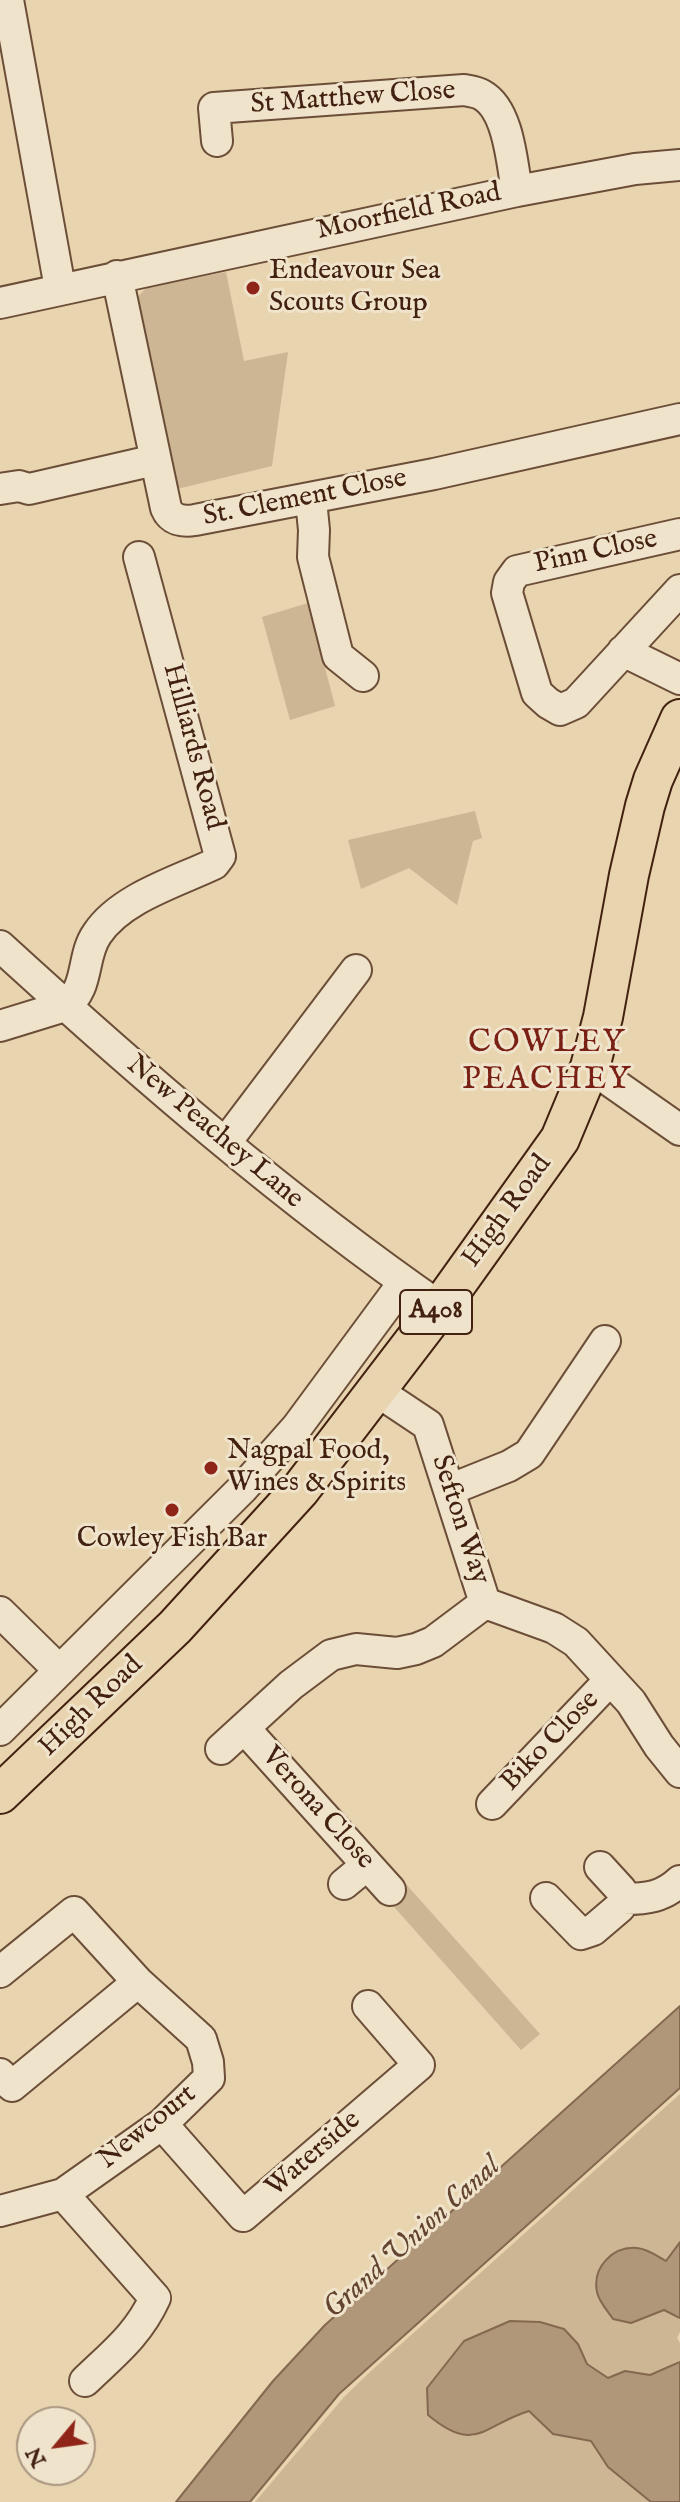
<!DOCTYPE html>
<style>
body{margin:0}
#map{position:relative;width:680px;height:2502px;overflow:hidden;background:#e8d4af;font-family:"IM FELL English",serif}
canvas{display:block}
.north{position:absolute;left:16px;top:2406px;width:80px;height:80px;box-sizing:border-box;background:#f0e3cb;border:2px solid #aa9580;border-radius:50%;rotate:241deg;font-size:22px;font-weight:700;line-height:32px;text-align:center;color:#422110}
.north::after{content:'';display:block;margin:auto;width:28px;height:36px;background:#8f2418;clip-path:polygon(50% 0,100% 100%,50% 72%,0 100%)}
</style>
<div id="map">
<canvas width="680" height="2502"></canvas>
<div class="north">N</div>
</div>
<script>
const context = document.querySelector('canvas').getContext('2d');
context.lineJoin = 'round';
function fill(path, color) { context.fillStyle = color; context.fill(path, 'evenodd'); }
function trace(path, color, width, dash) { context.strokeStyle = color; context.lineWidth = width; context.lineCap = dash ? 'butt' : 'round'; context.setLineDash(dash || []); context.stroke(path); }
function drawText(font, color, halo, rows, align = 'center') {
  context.font = font + ' "IM FELL English",serif'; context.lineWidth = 6; context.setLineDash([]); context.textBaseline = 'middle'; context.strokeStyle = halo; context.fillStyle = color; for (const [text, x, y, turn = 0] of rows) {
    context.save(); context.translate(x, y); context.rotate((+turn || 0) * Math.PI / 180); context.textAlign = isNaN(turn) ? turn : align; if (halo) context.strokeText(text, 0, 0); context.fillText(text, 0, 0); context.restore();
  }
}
const green = new Path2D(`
 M226 272 244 361 288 352 272 466 177 489 136 299 146 288Z
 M308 603 335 706 290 720 262 617Z
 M475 811 482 838 473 841 457 905 409 868 361 889 348 840Z
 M405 1883 540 2034 521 2050 387 1899Z
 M680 2094V2242L666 2261C630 2240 603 2243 596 2289L631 2323 664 2310 680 2318V2332L677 2338 680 2343V2364L650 2375 625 2371 608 2379 586 2364 578 2344 471 2436C493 2431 507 2418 529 2411L553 2434 591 2441 608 2467 651 2502H255L344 2397 371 2371Z`);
const water = new Path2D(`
 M680 2006V2088L339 2394 250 2502H176L273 2381 325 2325Z
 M680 2242V2318L664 2310 631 2323 613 2319C607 2310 599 2302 597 2292 592 2267 613 2246 637 2248 648 2249 657 2256 666 2261Z
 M510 2321 540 2322 564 2329 578 2344 587 2364 608 2378 625 2371 650 2375 680 2362V2502H651L608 2467 591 2441 553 2434 529 2411C483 2425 476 2455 428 2415L427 2388 464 2341Z`);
const minor = new Path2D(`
 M8 0 60 288
 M217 141 214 108 464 90C469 91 477 92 482 95 509 110 512 164 517 191
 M117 276 166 508C171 520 182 522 195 520L434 474 680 419
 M0 303 517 191 635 169 680 165
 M0 489 19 486 29 489 155 460
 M311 500 314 530 313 557 338 656 363 676
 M680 534 517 571 509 582 507 593 537 693 548 703 560 710 576 703 680 590
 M623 651 680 679
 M0 946C140 1074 284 1199 440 1307
 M0 1026 65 1006C90 988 81 957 97 934 121 898 176 882 214 864L220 856 139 557
 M590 1067 680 1130
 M226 1142 356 970
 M377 1391 428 1425 485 1603
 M449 1490 509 1466 529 1454 605 1341
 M485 1603 554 1628 576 1642 631 1702 659 1746 680 1772
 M0 1612 59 1670
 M244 1728 390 1890
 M0 1730 243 1488 297 1427 404 1282
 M221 1749 291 1685 331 1655 356 1649 397 1653 416 1649 433 1642 485 1603
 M492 1804 610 1680
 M344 1884 367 1865
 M546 1898 581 1934 593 1930 620 1907 624 1899 621 1890 600 1867
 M624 1899C647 1899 663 1897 680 1881
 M0 1972 74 1912 138 1982 201 2039 208 2062 209 2078 162 2124 63 2194 0 2211
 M0 2074 12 2086 138 1982
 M162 2124 243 2216 419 2065 368 2006
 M63 2194 155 2298C138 2335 114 2353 85 2381`);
const major = new Path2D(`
 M0 1794 175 1627 300 1490 440 1307 560 1139 590 1067 603 1017 629 875 645 806 653 780 680 719`);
const markers = [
 [253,288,8,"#8f2418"],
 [211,1468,8,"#8f2418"],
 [172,1510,8,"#8f2418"]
];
const shields = [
 [436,1312,72]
];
const shieldNames = [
 ["A408",436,1312]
];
const streetNames = [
 ["St Matthew Close",353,99,-4],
 ["Moorfield Road",409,213,-12],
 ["St. Clement Close",305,499,-11],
 ["Pinn Close",596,553,-12],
 ["Hilliards Road",192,747,75],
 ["New Peachey Lane",214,1133,40],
 ["High Road",508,1212,-54],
 ["Sefton Way",459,1520,72],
 ["High Road",92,1707,-44],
 ["Biko Close",551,1742,-46],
 ["Verona Close",317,1809,48],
 ["Newcourt",148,2128,-39],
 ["Waterside",314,2155,-41]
];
const poiNames = [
 ["Endeavour Sea",269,272],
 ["Scouts Group",269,304],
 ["Nagpal Food,",227,1452],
 ["Wines & Spirits",227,1484],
 ["Cowley Fish Bar",172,1540,"center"]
];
const waterNames = [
 ["Grand Union Canal",413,2239,-42]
];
const quarterNames = [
 ["COWLEY",547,1044],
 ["PEACHEY",547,1081]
];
fill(green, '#ccb694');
fill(water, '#b09779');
trace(water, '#84684f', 2);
trace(minor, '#6c4e38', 34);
trace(major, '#422110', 42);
trace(minor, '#f0e3cb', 30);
trace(major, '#e8d4af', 38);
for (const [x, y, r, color] of markers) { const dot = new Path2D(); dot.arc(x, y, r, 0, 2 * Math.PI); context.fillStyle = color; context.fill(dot); trace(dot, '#f0e3cb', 3); }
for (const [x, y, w] of shields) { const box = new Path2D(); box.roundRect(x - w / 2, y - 22, w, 44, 6); context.fillStyle = '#f0e3cb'; context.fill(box); trace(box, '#422110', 2); }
drawText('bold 26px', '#422110', null, shieldNames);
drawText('28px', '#422110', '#f0e3cb', streetNames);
drawText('28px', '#422110', '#f0e3cb', poiNames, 'left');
drawText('italic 30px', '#634430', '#f0e3cb', waterNames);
context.letterSpacing = '2px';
drawText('32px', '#7a1f14', '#f0e3cb', quarterNames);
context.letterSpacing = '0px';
</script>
